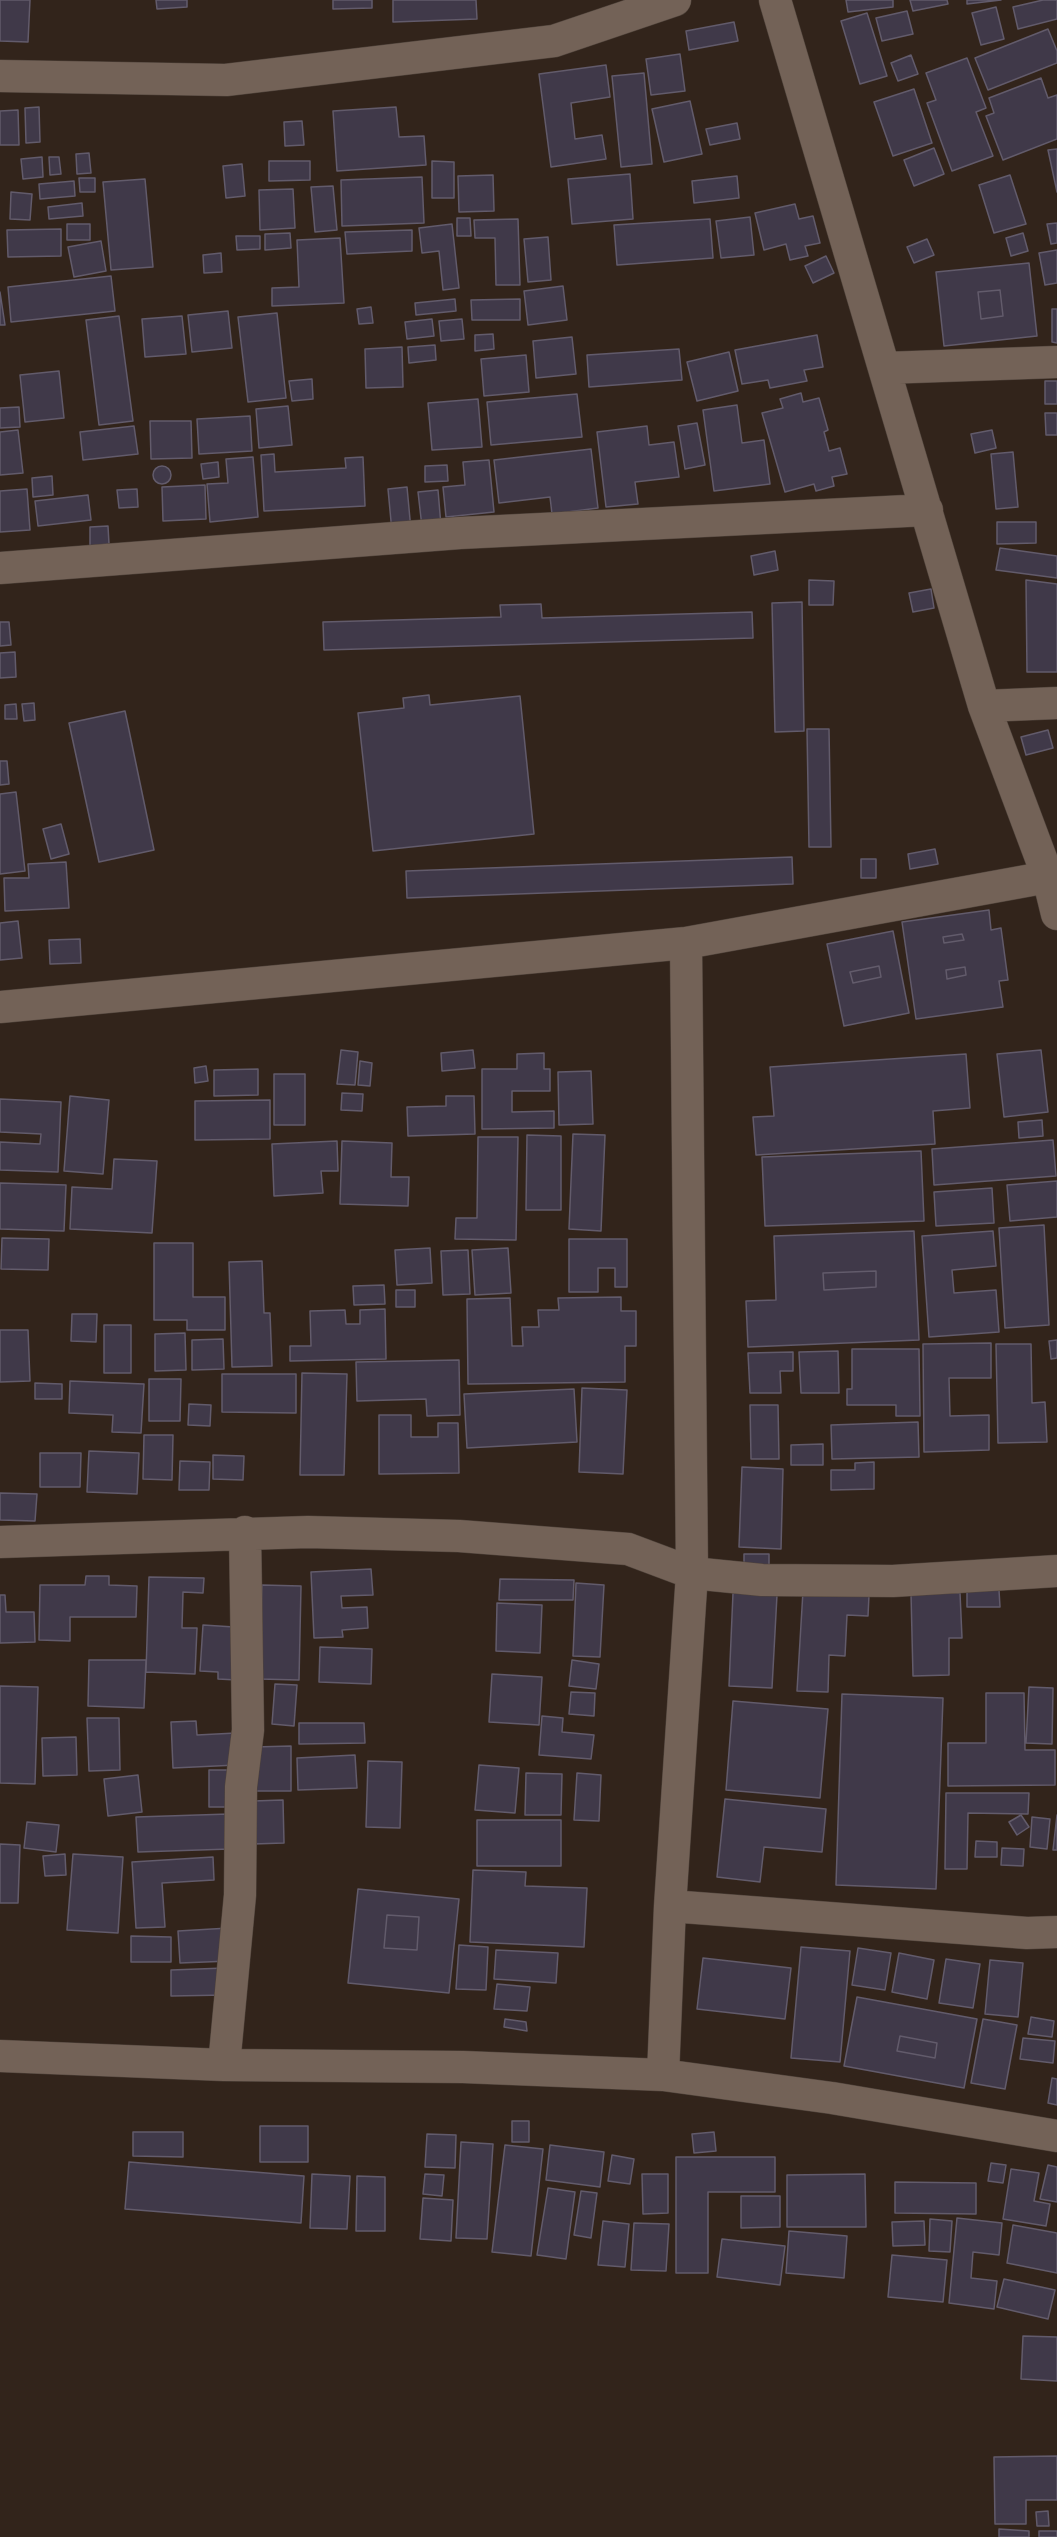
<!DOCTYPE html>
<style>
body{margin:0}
canvas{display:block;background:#32241b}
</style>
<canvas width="1057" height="2537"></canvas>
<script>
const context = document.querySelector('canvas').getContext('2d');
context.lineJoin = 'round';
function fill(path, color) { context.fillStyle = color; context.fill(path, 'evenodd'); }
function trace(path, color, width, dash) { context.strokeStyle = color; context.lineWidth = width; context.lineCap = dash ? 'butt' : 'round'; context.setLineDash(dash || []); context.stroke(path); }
const building = new Path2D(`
 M0 0H30L28 42 0 41Z
 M156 0H187V7L157 9Z
 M333 0H372V8L333 9Z
 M393 0H476L477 19 393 22Z
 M846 0H893V7L848 12Z
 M910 0H947L948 4 913 11Z
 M967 0H1001L967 4Z
 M1043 0H1057V19L1018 29 1013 7Z
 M996 7 1004 39 981 45 972 13Z
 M907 11 913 34 882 41 876 18Z
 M867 13 887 76 860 84 841 21Z
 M734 22 738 41 689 50 686 31Z
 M1048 29 1057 51V63L988 90 975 58Z
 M680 54 685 91 651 95 646 59Z
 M911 55 918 74 898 81 891 63Z
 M967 58 986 108 976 112 993 156 952 171 927 103 936 100 926 73Z
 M606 65 610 97 571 103 575 139 602 135 606 159 551 167 539 74Z
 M644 73 652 164 621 167 612 76Z
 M1041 78 1048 98 1057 95V139L1003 160 986 116 994 113 989 98Z
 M914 89 932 143 893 156 874 102Z
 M690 101 702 154 664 162 652 109Z
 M39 107 40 142 26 143 25 108Z
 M396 107 399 137 424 136 426 165 337 171 333 111Z
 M18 110 19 145H0V111Z
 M302 121 304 145 285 146 284 122Z
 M737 123 740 139 710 145 706 129Z
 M934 148 944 174 914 186 904 160Z
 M1057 149V192L1048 150Z
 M89 153 91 173 77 174 76 154Z
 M42 157 43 177 23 179 21 159Z
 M49 157H59L61 174 50 175Z
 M269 161H310V180L269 181Z
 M432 161 454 162V198H432Z
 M242 164 245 196 226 198 223 166Z
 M630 174 633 219 572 224 568 179Z
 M493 175 494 211 459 212 458 176Z
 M1010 175 1026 224 994 233 979 185Z
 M737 176 739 198 694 203 692 181Z
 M422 177 424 223 342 226 341 180Z
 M79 178H95V192H80Z
 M145 179 153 267 111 270 103 182Z
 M74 181 75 196 40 199 39 184Z
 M333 186 337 230 315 232 311 187Z
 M293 189 295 228 260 230 259 190Z
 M11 192 32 194 30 220 10 219Z
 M82 203 83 216 49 219 48 207Z
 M795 204 799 219 813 216 820 243 805 246 808 256 790 260 786 244 764 250 755 213Z
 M750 217 754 255 721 258 716 221Z
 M457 218H470L471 236H457Z
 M518 219 520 285H496L495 238H475L474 220Z
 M710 219 713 258 617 265 614 225Z
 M1057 223V243L1051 244 1047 224Z
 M67 224H90V240H67Z
 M452 224 459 288 443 290 439 251 422 253 419 228Z
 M61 229V256L8 257 7 230Z
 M412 230V251L347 254 345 232Z
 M290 233 291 248 265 250V234Z
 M1023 233 1028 251 1011 256 1006 238Z
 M236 236H260V249L237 250Z
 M548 237 551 280 528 282 524 239Z
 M340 238 344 303 272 306V288L299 287 297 240Z
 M927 239 934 255 914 263 907 247Z
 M101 241 106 271 74 277 68 247Z
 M1057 250V283L1045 285 1039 253Z
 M221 253 222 272 204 273 203 255Z
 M826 256 834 273 813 283 805 266Z
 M1029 263 1037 336 944 346 936 272ZM1000 290 1003 316 981 319 978 292Z
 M111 276 115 311 11 322 8 287Z
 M563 286 567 320 528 325 524 291Z
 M1000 290 1003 316 981 319 978 292Z
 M0 292 5 325H0Z
 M455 299 456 311 416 315 415 303Z
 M520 299V320H472L471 300Z
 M371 307 373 323 359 324 357 309Z
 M1052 309H1057V343L1052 342Z
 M228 311 232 348 192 352 188 315Z
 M277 313 286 398 248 402 238 317Z
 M119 316 133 421 99 425 86 320Z
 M182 316 186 354 145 357 142 319Z
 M432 319 434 336 407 339 405 322Z
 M462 319 464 339 441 341 439 321Z
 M493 334 494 349 475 351V335Z
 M817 335 823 367 804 370 807 381 770 388 768 380 742 384 735 350Z
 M572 337 576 374 536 378 533 341Z
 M435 345 436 360 409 363 408 347Z
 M402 347 403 387 366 388 365 349Z
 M679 349 682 380 589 387 587 355Z
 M729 352 738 391 697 401 687 362Z
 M526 355 529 392 484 396 481 359Z
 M59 371 64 418 25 422 20 375Z
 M312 379 313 399 292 401 289 381Z
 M1045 381H1057V404H1045Z
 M801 393 803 402 819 398 828 430 824 432 829 451 840 448 847 474 832 477 834 486 816 491 814 484 785 492 762 413 783 408 780 399Z
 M577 394 582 437 491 445 487 402Z
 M478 399 482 447 432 450 428 403Z
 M737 405 742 443 764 440 770 484 714 491 703 410Z
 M288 406 292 445 259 448 256 409Z
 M19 407 20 427 0 428V408Z
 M1045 413H1057V435H1046Z
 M250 416 252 451 199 454 197 419Z
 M150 421H191L192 458 151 459Z
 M697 423 705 465 685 469 678 426Z
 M134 426 138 454 83 460 80 432Z
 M647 426 649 445 674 442 679 477 635 482 638 504 606 507 597 432Z
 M18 430 23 473 0 475V432Z
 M992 430 996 448 975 453 971 434Z
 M591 449 598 508 552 514 550 497 499 503 494 460Z
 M1013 452 1018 507 996 509 991 454Z
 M274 454 275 472 346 468 345 458 363 457 365 506 264 511 261 455Z
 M253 457 258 517 210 522 207 484 228 483 226 459Z
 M489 460 494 512 446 517 443 487 465 485 463 462Z
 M218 462 219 477 203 479 201 464Z
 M447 465 448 481 425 482V466Z
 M153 475a9 9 0 1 1 18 0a9 9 0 1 1-18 0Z
 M52 476 53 495 33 497 32 478Z
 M205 485 206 519 163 521 162 487Z
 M407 487 411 530 392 532 388 489Z
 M27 489 30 530 0 532V491Z
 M137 489 138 507 119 508 117 490Z
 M438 490 441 526 422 527 418 492Z
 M88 495 91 520 38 526 35 501Z
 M997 522H1036V543L997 544Z
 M108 526 109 544 90 546V527Z
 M1000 548 1057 556V578L996 570Z
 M775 551 778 570 754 575 751 556Z
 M809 580 834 581 833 605H809Z
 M1026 580 1057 584V672H1027Z
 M931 589 934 608 913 612 909 593Z
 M802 602 804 731 775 732 772 603Z
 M541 604 542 618 752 612 753 638 324 650 323 622 501 617 500 605Z
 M0 622H9L11 645 0 646Z
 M15 652 16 677 0 678V653Z
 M429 695 430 705 520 696 534 834 373 851 358 713 404 708 403 698Z
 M34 703 35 720 24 721 22 704Z
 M16 704 17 719H5V705Z
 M125 711 154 850 99 862 69 723Z
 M807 729H829L831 847H809Z
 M1048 730 1053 748 1026 755 1021 737Z
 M0 761H7L9 784 0 785Z
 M16 792 25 871 0 874V794Z
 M61 824 69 854 51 859 43 829Z
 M935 849 938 864 910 869 908 854Z
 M792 857 793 884 407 898 406 871Z
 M861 859H876V878H861Z
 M66 862 69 908 5 911 4 878H29L28 864Z
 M989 910 991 930 1001 928 1008 980 999 981 1003 1007 916 1019 902 922ZM962 934 964 940 944 943 943 937ZM965 967 966 975 947 979 946 970Z
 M18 921 22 958 0 960V923Z
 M893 931 909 1013 844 1026 827 944ZM879 966 881 977 853 983 850 972Z
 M962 934 964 940 944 943 943 937Z
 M80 939 81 963 50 964 49 940Z
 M879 966 881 977 853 983 850 972Z
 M965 967 966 975 947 979 946 970Z
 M341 1050 358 1052 355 1085 337 1084Z
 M473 1050 475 1068 442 1071 441 1053Z
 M1041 1050 1048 1112 1004 1117 997 1054Z
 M544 1053V1069H550V1091H512V1112L554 1111V1128L482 1129V1069H517V1054Z
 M966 1054 970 1108 933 1111 935 1144 756 1155 753 1117 774 1116 770 1067Z
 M360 1061 372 1063 370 1086 358 1085Z
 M206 1066 208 1081 195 1083 194 1068Z
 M258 1069V1095L214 1096V1070Z
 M591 1071 593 1124 559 1125 558 1072Z
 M274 1074H305V1125H274Z
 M342 1093 363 1094 362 1111 341 1110Z
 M70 1096 109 1100 103 1174 64 1171Z
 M446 1096H474L475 1134 408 1136 407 1107 446 1106Z
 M0 1099 61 1102 58 1172 0 1170V1142L40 1144 41 1134 0 1132Z
 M270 1100V1139L195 1140V1101Z
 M1042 1120 1043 1136 1019 1138 1018 1122Z
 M573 1134 605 1135 601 1231 569 1229Z
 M527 1135 561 1136V1210H526Z
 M478 1137H518L516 1240 455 1239 456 1218H477Z
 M1053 1140 1056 1176 934 1185 932 1149Z
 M337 1141 338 1171H321L323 1193 274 1196 272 1144Z
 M342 1141 392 1143 391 1177H409L408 1206 340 1204Z
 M921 1151 924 1221 765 1226 762 1157Z
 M114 1159 157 1161 152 1233 70 1229 72 1187 112 1189Z
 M1057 1181V1217L1010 1221 1007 1185Z
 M0 1183 66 1185 64 1231 0 1229Z
 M992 1188 994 1223 936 1226 934 1192Z
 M1044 1225 1049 1325 1005 1328 999 1228Z
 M914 1231 919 1340 748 1347 746 1301 776 1300 774 1236ZM876 1271V1287L824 1290 823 1273Z
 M993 1231 996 1266 952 1270 954 1293 996 1290 999 1332 929 1337 922 1236Z
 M2 1238 49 1239 48 1270 1 1269Z
 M569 1239H627V1287H615V1268H598V1292H569Z
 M154 1243H193V1297H225V1330H187V1320H154Z
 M430 1248 432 1283 397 1285 395 1250Z
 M508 1248 511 1293 475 1295 472 1250Z
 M468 1250 470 1294 443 1295 441 1251Z
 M262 1261 264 1313H270L272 1366 232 1367 229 1262Z
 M876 1271V1287L824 1290 823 1273Z
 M384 1285 385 1304 354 1305 353 1286Z
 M396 1290H415V1307H396Z
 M621 1297V1311H636V1346H625V1382L468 1384 467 1299 510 1298 512 1346H523L522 1327H539L538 1310H559L558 1298Z
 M385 1309 386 1359 290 1361V1346H311L310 1311 345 1310 346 1324H360V1310Z
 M72 1314H97L96 1342 71 1341Z
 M104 1325H131V1373H104Z
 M0 1330H28L30 1381 0 1382Z
 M185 1333 186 1370 155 1371V1334Z
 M223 1339 224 1369 192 1370V1340Z
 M1057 1340V1358L1051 1359 1049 1341Z
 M991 1343V1378H949L950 1416 989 1415V1450L924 1452 923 1344Z
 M996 1344H1031L1032 1403 1045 1402 1047 1442 998 1443Z
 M852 1349H919L920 1416H896V1405H847V1389H852Z
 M838 1351 839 1393H801L799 1352Z
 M793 1352V1371H780L781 1393H750L748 1353Z
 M459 1360 460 1415 427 1416 426 1399 357 1401 356 1362Z
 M302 1373 347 1374 344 1475H300Z
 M222 1374H296V1413L222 1412Z
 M149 1379H181L180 1421H149Z
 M70 1381 144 1384 141 1433 112 1432 113 1415 69 1413Z
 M35 1383 62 1384V1399H35Z
 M582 1388 627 1390 623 1474 579 1472Z
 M574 1389 577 1442 467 1448 464 1394Z
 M189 1404 211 1405 210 1426 188 1425Z
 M750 1405H778L779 1459H751Z
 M379 1415H411V1437H438V1423H458L459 1473 379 1474Z
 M918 1422 919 1457 832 1459 831 1425Z
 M144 1435H173L172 1480 143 1479Z
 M823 1444V1465H791V1445Z
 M89 1451 139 1453 137 1494 87 1492Z
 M40 1453H81L80 1487H40Z
 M213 1455 244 1456 243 1480 213 1479Z
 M180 1461 210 1462 209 1490H179Z
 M874 1462V1489L831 1490V1470H855V1463Z
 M742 1467 783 1469 781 1549 739 1547Z
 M0 1493 37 1494 35 1521 0 1520Z
 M744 1554H769V1569H744Z
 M371 1569 373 1595 341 1596 342 1608 367 1607 368 1628 342 1630 343 1637 314 1638 311 1572Z
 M86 1576H109V1585L137 1586 136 1617H70V1641L39 1640 40 1585H85Z
 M149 1577 204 1578 203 1593 183 1592 182 1628H197L195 1674 146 1672Z
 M500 1579 574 1580 573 1600H499Z
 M576 1583 604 1585 600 1657 573 1656Z
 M262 1585 301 1586 299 1680 260 1679Z
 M967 1590H999L1000 1607H967Z
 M803 1591 869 1595 868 1616 847 1615 845 1656 829 1655 828 1692 797 1691Z
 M733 1593 777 1595 772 1688 729 1686Z
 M960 1593 962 1638H949V1675L913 1676 911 1594Z
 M0 1595H5L6 1612H34L35 1642 0 1643Z
 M497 1603 542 1605 540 1653 496 1651Z
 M203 1625 234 1627 237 1680 218 1679V1672L200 1671Z
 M320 1647 372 1649 371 1684 319 1682Z
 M89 1660H146L144 1708 88 1706Z
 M572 1660 599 1664 596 1689 569 1686Z
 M492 1674 542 1677 539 1725 489 1722Z
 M275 1684 297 1685 294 1726 272 1724Z
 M0 1686 38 1687 35 1784 0 1783Z
 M1029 1687 1053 1688 1052 1744 1026 1743Z
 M571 1692 595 1693 594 1716 569 1714Z
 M986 1693H1024L1025 1750H1055V1785L948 1786V1743H986Z
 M842 1694 943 1698 936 1889 836 1885Z
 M733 1701 828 1709 820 1798 726 1790Z
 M542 1716 563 1718 562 1732 594 1735 591 1759 539 1755Z
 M87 1718H119L120 1770 89 1771Z
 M196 1721 197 1735 236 1733 237 1765 173 1768 171 1722Z
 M299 1723H364L365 1743 299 1744Z
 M76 1737 77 1775 43 1776 42 1738Z
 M291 1746V1791H255L254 1747Z
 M355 1755 357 1788 298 1790 297 1758Z
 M368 1761 402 1762 400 1828 366 1827Z
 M479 1765 519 1768 515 1813 475 1810Z
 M209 1770H233L232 1807H209Z
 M526 1773 562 1774 561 1815H525Z
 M577 1773 601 1775 599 1821 574 1820Z
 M138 1775 142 1812 108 1816 104 1779Z
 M946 1793H1029L1028 1814 968 1813 967 1869H945Z
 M725 1799 826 1809 822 1852 764 1847 760 1882 717 1877Z
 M283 1800 284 1843 253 1844V1801Z
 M229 1814 230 1849 138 1852 136 1817Z
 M1021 1815 1029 1827 1017 1835 1009 1822Z
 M1057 1815V1850H1053Z
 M1032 1817 1050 1819 1047 1849 1030 1847Z
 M477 1820H561V1866H477Z
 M27 1822 59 1825 56 1852 24 1848Z
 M976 1841 997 1842V1857H975Z
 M0 1844 20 1845 18 1903H0Z
 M1002 1848 1024 1849 1023 1866 1001 1865Z
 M65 1854 66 1875 45 1876 43 1856Z
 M73 1854 123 1857 118 1933 67 1930Z
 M213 1857 214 1880 162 1883 165 1927 136 1928 132 1862Z
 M473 1870 526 1872 525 1886 587 1888 584 1947 470 1942Z
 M358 1889 459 1899 449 1993 348 1983ZM387 1915 419 1917 417 1950 384 1948Z
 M387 1915 419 1917 417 1950 384 1948Z
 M229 1928 230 1961 180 1963 178 1931Z
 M131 1936 171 1937V1962H131Z
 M459 1945 488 1947 486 1990 456 1989Z
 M801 1947 850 1951 840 2062 791 2058Z
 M858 1948 891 1953 885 1990 852 1985Z
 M496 1950 558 1953 556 1983 494 1979Z
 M899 1953 934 1960 927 1999 892 1992Z
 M703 1958 791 1968 785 2019 697 2009Z
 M946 1959 980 1964 973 2008 939 2003Z
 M990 1960 1023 1963 1018 2017 985 2014Z
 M225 1968 226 1995 171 1996V1970Z
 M497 1984 530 1987 527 2011 494 2009Z
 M857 1997 977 2019 964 2088 844 2066ZM900 2036 937 2043 935 2058 897 2051Z
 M1031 2017 1054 2021 1052 2037 1028 2034Z
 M505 2019 526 2022 527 2031 504 2027Z
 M983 2019 1017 2025 1005 2089 971 2083Z
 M900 2036 937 2043 935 2058 897 2051Z
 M1023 2038 1055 2041 1053 2063 1020 2059Z
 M1052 2078 1057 2079V2105L1048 2103Z
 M512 2121H529V2142H512Z
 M260 2126H308V2162H260Z
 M133 2132H183V2157L133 2156Z
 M714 2132 716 2151 694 2153 692 2134Z
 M427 2134 456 2135 455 2168 425 2167Z
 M461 2142 493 2144 487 2239 456 2238Z
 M505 2145 543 2149 531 2256 492 2252Z
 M550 2145 604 2152 600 2187 546 2180Z
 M612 2155 634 2159 630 2184 608 2181Z
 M676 2157H775V2192H708V2273H676Z
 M129 2162 304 2176 301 2223 125 2209Z
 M991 2163 1006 2165 1003 2183 988 2181Z
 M1048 2165 1057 2167V2202L1040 2199Z
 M1011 2169 1039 2173 1034 2201 1050 2204 1046 2226 1003 2219Z
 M312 2174 350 2176 347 2229 310 2228Z
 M425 2174 444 2175 442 2196 423 2194Z
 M642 2174H668V2213L643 2214Z
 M865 2174 866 2227H787V2175Z
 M357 2176 385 2177V2231H356Z
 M895 2182 976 2183V2214L895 2213Z
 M548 2188 575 2192 566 2259 537 2255Z
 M581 2191 597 2193 591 2238 574 2235Z
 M741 2196H780V2227L741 2228Z
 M423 2198 453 2200 451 2241 420 2239Z
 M957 2218 1002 2223 999 2255 973 2252 971 2278 997 2281 994 2309 949 2303Z
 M930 2219 952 2221 950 2252 929 2251Z
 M603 2221 629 2224 625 2267 598 2265Z
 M924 2221 925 2245 893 2246 892 2222Z
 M634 2223 669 2224 666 2271 631 2270Z
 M1013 2225 1057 2233V2273L1007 2263Z
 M789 2231 847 2236 844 2278 786 2273Z
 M722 2239 785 2246 780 2285 717 2277Z
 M892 2255 947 2260 943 2302 888 2297Z
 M1004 2279 1055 2290 1048 2319 997 2307Z
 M1023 2336 1057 2337V2381L1021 2379Z
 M1057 2456V2500H1026V2524H995L994 2457Z
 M1048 2511 1049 2526H1037L1036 2512Z
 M999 2529 1029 2531V2537H999Z
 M1039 2531H1057V2537H1039Z`);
const minor = new Path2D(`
 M775 0 984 706 1048 877 1057 914
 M0 76 226 80 554 41 675 0
 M884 368 1057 362
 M0 568 460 533 927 510
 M984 706 1057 703
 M0 1007 686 943 1048 877
 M0 1542 308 1532 459 1536 628 1549 692 1573 762 1580 893 1581 1057 1571
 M670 1906 1027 1933 1057 1932
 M0 2056 224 2065 463 2067 663 2075 832 2098 1057 2136
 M224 2065 240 1895 241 1787 248 1730 245 1532
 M663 2075 670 1906 692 1573 686 943`);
fill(building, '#403949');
trace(building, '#625b6b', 1.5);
trace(minor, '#4f433b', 33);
trace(minor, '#736257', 32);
</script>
